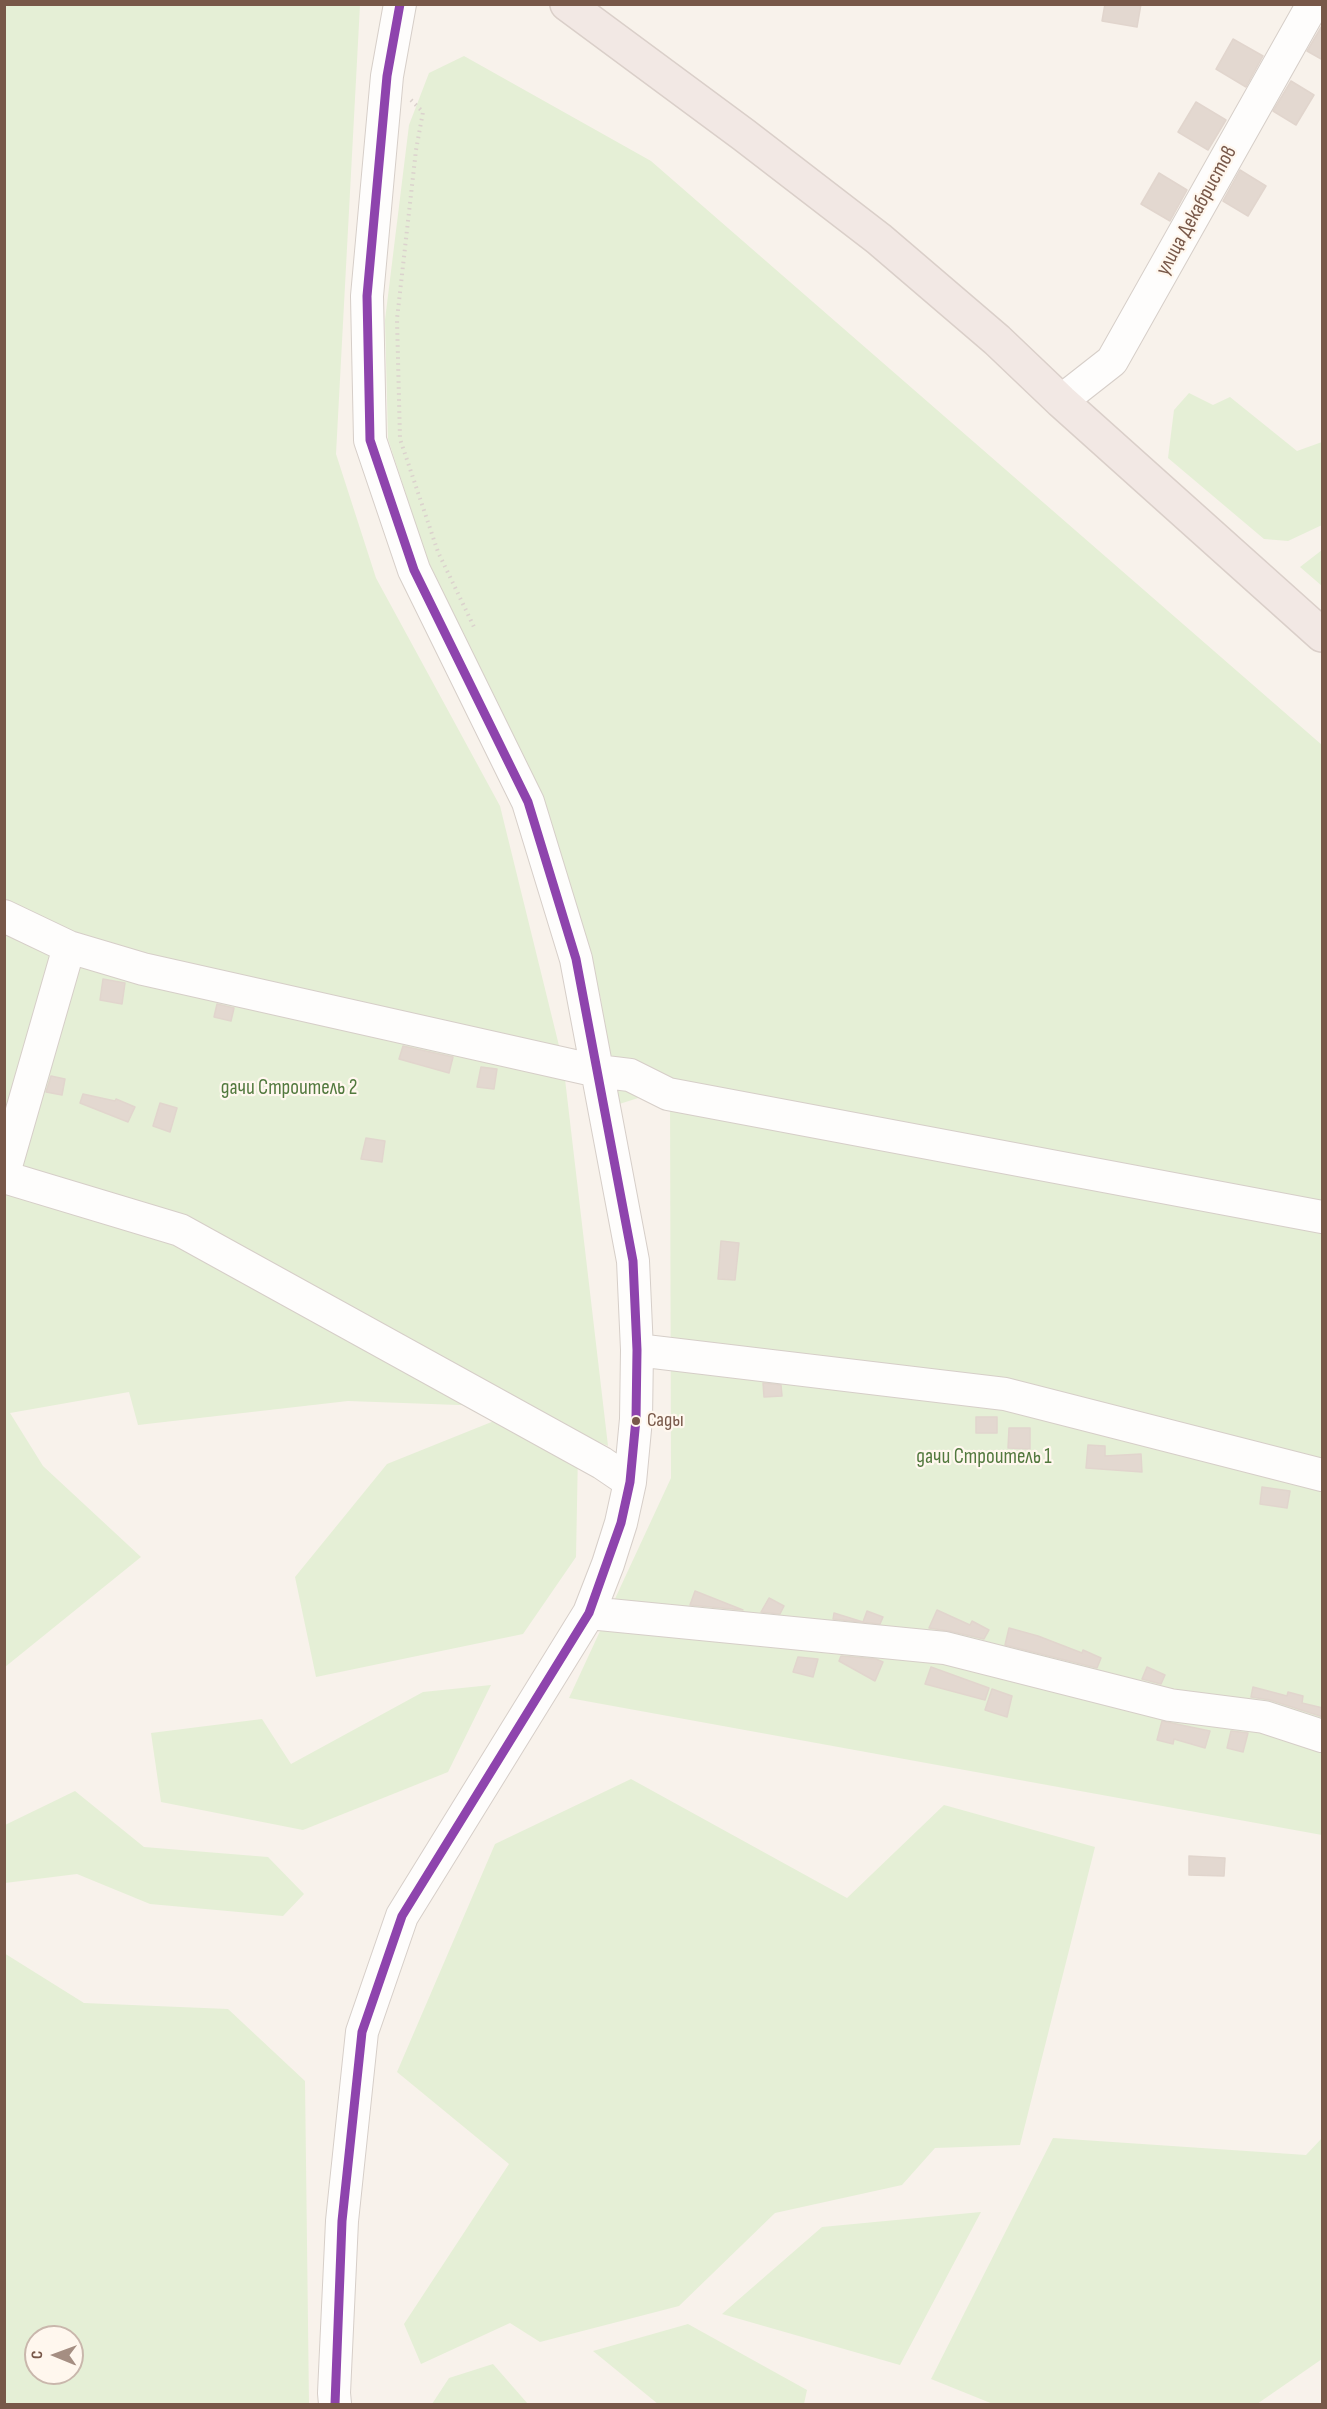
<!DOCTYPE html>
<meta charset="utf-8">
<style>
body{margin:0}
#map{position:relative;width:1327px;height:2409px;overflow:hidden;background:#f8f2eb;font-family:"Sofia Sans Condensed",sans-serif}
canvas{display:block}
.frame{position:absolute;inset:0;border:6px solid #785849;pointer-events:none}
.north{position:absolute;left:24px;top:2325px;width:60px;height:60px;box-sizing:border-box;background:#fff7ee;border:2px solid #c9b7ac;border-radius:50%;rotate:271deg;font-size:16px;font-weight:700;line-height:24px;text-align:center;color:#785849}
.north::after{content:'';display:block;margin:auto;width:21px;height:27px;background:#a58e82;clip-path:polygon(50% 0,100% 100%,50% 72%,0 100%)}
</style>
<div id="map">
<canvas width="1327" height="2409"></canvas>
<div class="frame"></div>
<div class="north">С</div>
</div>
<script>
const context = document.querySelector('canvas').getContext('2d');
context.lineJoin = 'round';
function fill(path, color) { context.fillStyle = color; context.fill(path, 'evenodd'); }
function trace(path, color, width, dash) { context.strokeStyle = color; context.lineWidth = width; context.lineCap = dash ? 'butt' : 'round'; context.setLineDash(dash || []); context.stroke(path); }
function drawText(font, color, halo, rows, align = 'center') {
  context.font = font + ' "Sofia Sans Condensed",sans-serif'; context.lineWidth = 4.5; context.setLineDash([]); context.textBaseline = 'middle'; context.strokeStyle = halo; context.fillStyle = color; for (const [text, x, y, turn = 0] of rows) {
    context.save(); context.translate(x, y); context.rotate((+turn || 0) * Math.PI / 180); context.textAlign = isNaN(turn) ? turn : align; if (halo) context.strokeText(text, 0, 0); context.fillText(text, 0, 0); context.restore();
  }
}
const green = new Path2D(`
 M5 5H360L336 454 376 578 500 806 563 1062 608 1446 514 1407 348 1401 138 1425 129 1392 10 1413 43 1466 141 1557 5 1667Z
 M464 56 651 161 1322 745V1835L569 1698 671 1478 670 1090 654 1093 613 1106 605 1060 601 999 542 795 427 559 388 439 385 320 409 125 429 73Z
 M1189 393 1213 405 1230 397 1297 451 1322 442V525L1288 541 1264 539 1168 458 1174 410Z
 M1322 550V586L1300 567Z
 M494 1421 578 1452 576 1557 523 1634 316 1677 295 1577 387 1464Z
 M491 1685 448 1772 303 1830 161 1802 151 1733 262 1719 291 1764 423 1692Z
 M631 1779 847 1898 944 1805 1095 1847 1020 2145 935 2148 902 2185 775 2213 679 2306 540 2342 510 2323 421 2364 404 2324 509 2164 397 2072 495 1844Z
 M75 1791 144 1847 268 1857 304 1894 283 1916 150 1904 77 1874 5 1883V1825Z
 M4 1953 84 2003 228 2009 305 2081 309 2404H5ZM36 2337H72V2373H36Z
 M1053 2138 1306 2155 1322 2138V2359L1257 2404H993L931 2379Z
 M981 2212 900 2365 722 2314 822 2227Z
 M688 2324 807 2390 804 2404H658L593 2351Z
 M493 2364 528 2404H432L449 2378Z`);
const building = new Path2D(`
 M1105 4H1141L1137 27 1102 21Z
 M1323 24V60L1307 51Z
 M1233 39 1263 56 1246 87 1216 69Z
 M1291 81 1314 95 1296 125 1273 111Z
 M1196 102 1226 120 1208 150 1178 132Z
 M1240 170 1266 186 1248 216 1223 201Z
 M1159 173 1187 190 1170 221 1141 204Z
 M103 979 125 983 122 1004 100 1000Z
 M217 1004 234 1008 231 1021 214 1017Z
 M403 1046 453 1057 449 1073 399 1059Z
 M481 1067 497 1069 494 1089 477 1087Z
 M51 1076 65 1079 62 1095 46 1092Z
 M83 1094 115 1101 116 1099 135 1107 128 1122 80 1103Z
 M160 1103 177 1108 170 1132 153 1126Z
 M366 1138 385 1141 382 1162 361 1159Z
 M721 1241 739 1243 735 1280 718 1279Z
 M763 1383 781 1385 782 1396 764 1397Z
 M976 1417H997V1433H976Z
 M1009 1428H1030V1449L1008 1448Z
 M1088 1445 1105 1446V1456L1141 1454 1142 1472 1086 1468Z
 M1262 1487 1290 1491 1287 1508 1260 1504Z
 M695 1591 743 1610 690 1605Z
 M769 1598 784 1606 780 1614 761 1612Z
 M937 1610 970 1625 972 1621 989 1630 984 1639 949 1631 929 1628Z
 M867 1611 883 1617 880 1624 833 1619 834 1613 863 1622Z
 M1009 1628 1038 1636 1082 1653 1083 1650 1101 1658 1097 1668 1005 1645Z
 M841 1656 876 1659 883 1662 875 1681 839 1661Z
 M798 1657 818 1659 813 1677 793 1672Z
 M931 1667 989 1688 985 1700 925 1684Z
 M1147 1667 1165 1675 1161 1684 1142 1679Z
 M1253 1687 1287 1696 1288 1692 1303 1696 1302 1703 1323 1708V1717L1270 1700 1251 1697Z
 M992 1689 1012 1696 1007 1717 985 1710Z
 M1162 1721 1210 1731 1205 1748 1174 1739 1173 1744 1157 1740Z
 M1231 1731 1248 1733 1243 1752 1227 1748Z
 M1189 1856 1225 1858 1224 1876 1189 1875Z`);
const path = new Path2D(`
 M411 100 423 112 416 150 397 319 400 439 438 552 475 629`);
const minor = new Path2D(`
 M1061 401 1112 361 1313 4
 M4 916 69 947 143 969 597 1071 630 1075 668 1094 1322 1217
 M4 1173 69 947
 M4 1177 180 1230 602 1463 630 1482
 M637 1350 1005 1394 1322 1475
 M589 1613 945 1648 1170 1705 1264 1717 1322 1736
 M335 2404 334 2393 342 2221 362 2032 402 1916 589 1613 608 1564 621 1523 630 1482 636 1419 637 1350 633 1261 576 959 528 802 414 570 370 440 367 296 387 76 400 4`);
const highway = new Path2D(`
 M567 4 744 135 879 239 997 340 1061 401 1322 635`);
const bus1 = new Path2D(`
 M335 2404 342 2221 362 2032 402 1916 589 1613 621 1523 630 1482 636 1419 637 1350 633 1261 576 959 528 802 414 570 370 440 367 296 387 76 400 4`);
const markers = [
 [636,1421,5,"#785849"]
];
const busNames = [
 ["Сады",647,1421]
];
const streetNames = [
 ["улица Декабристов",1197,211,-61]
];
const parkNames = [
 ["дачи Строитель 2",289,1089],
 ["дачи Строитель 1",984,1458]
];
fill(green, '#e5efd6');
fill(building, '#e3d8d0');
trace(building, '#e1d5cd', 1.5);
trace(minor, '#d6cec8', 34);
trace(highway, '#dacfc9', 36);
trace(path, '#dbd2cd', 4, [1.5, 4.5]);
trace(minor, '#fefdfc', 32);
trace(highway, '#f2e8e4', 33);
trace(bus1, '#8e44ad', 9);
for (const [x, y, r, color] of markers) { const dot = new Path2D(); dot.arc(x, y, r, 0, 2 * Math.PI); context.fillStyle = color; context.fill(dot); trace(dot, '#fff7ee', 2); }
drawText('20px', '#785849', '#fff7ee', busNames, 'left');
drawText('21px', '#785849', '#fff7ee', streetNames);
drawText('21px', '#52793e', '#fff7ee', parkNames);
</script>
